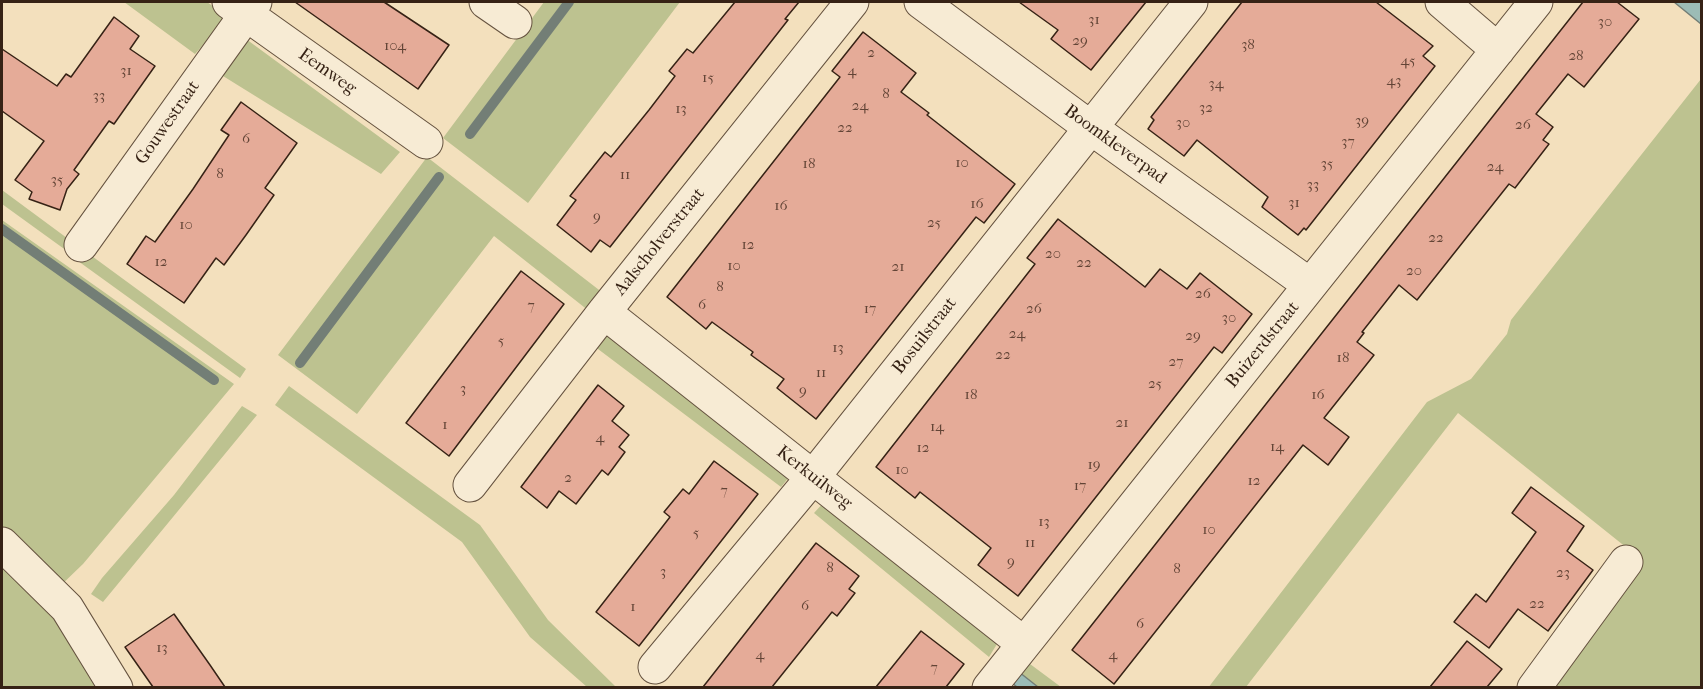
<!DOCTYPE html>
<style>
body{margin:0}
#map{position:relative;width:1703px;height:689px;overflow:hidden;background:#f3e0bd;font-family:"IM FELL French Canon",serif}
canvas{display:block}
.frame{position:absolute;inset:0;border:3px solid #362215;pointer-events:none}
</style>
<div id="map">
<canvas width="1703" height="689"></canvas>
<div class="frame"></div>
</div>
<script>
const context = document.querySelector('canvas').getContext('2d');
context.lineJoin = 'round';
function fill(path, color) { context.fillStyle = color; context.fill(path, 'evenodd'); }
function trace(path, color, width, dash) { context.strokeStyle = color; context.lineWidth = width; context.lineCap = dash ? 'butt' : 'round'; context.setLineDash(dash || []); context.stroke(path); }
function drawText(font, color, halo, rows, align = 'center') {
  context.font = font + ' "IM FELL French Canon",serif'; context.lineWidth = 6; context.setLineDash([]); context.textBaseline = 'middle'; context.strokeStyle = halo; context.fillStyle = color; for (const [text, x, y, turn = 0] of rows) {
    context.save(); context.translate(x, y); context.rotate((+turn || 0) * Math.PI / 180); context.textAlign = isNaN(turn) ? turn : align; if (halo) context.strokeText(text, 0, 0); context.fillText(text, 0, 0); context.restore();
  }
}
const green = new Path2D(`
 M124 2H207L228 17 195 54Z
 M544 2H680L528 203 443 138Z
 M246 39 400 152 381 174 223 76Z
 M1701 79V687H1551L1642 560 1458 413 1246 687 1208 688 1427 402 1471 379 1507 334 1511 320Z
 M427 157 603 293 589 311 494 236 357 414 278 355Z
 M2 190 71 241 67 251 2 204Z
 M2 220 234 384 83 564 56 590 2 535Z
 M85 251 246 369 240 378 78 261Z
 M607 331 790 476 781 487 594 346Z
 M289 386 480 525 548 620 616 687H587L530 637 462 542 275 405Z
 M242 406 257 415 103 602 91 594 102 578 174 495Z
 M825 501 997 644 989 657 814 513Z
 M2 559 54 611 103 687H2Z
 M1026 661 1061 687H1038L1022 675Z`);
const water = new Path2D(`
 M1674 2H1701V24Z
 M1019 672 1038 687H1017L1012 683Z`);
const stream = new Path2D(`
 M470 134 569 2
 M2 229 214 380
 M300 363 439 177`);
const building = new Path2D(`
 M295 2H384L449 45 418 89Z
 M735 2H799L785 19 788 20 610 247 600 240 591 252 557 225 576 200 570 196 605 152 611 157 649 110 675 76 669 71 687 49 693 53Z
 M1019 2H1146L1091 70 1051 39 1058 30Z
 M1242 2H1376L1433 46 1423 56 1435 66 1306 230 1304 228 1298 235 1262 207 1268 197 1197 140 1184 156 1148 129 1154 120 1151 117Z
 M1583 2H1617L1639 19 1584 87 1568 74 1536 114 1553 127 1543 140 1549 144 1515 188 1509 184 1417 300 1399 285 1362 332 1364 333 1357 342 1374 355 1324 418 1349 437 1328 465 1303 445 1114 684 1072 650Z
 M114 17 139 36 130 49 155 66 114 124 109 121 74 170 79 174 67 189 60 210 29 199 32 192 15 180 44 141 2 111V49L57 86 66 74 71 77Z
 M863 32 916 73 901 92 929 113 927 115 1015 184 984 223 976 217 816 419 777 388 784 379 751 355 753 352 712 322 706 329 667 297 840 77 832 71Z
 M241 102 297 143 265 188 274 195 246 235 224 265 216 258 184 303 127 264 146 236 155 242 193 189 229 135 221 130Z
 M1058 219 1145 287 1160 269 1187 289 1200 273 1252 314 1222 353 1214 347 1018 596 978 565 991 548 920 492 915 498 876 467 1035 264 1027 258Z
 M521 271 564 304 449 456 406 423Z
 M598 385 624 406 612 421 629 435 619 447 625 452 608 475 602 470 576 504 559 491 547 508 521 487Z
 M714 461 758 494 639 646 596 612 670 517 664 512 683 489 689 494Z
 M1531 487 1584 526 1567 551 1593 570 1548 631 1518 609 1489 648 1454 622 1476 594 1486 602 1536 532 1512 513Z
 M816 543 859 576 849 589 855 593 837 616 832 612 772 687H703Z
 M174 614 210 665 225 687H153L125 647Z
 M921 631 964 664 946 687H876Z
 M1467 641 1502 669 1487 687H1430Z`);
const minor = new Path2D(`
 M229 2 426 142
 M486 2 515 22
 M921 2 1091 128 1310 285
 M1442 2 1498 50
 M81 245 255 2
 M604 312 1024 644
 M470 485 604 312 852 2
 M2 544 67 608 116 688
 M655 667 813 477 1191 2
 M989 688 1536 2
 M1534 688 1626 562`);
const numberNames = [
 ["31",1094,20],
 ["30",1605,22],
 ["29",1080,41],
 ["38",1248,45],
 ["104",395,46],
 ["2",871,53],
 ["28",1576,56],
 ["45",1408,61],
 ["31",126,71],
 ["4",852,71],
 ["15",708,78],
 ["43",1394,81],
 ["34",1216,84],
 ["8",886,94],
 ["33",99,96],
 ["24",860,106],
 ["32",1206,108],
 ["13",681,109],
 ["39",1362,121],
 ["30",1183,123],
 ["26",1523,125],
 ["22",845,128],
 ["6",246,139],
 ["37",1348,142],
 ["10",962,163],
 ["18",809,164],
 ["35",1327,164],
 ["24",1495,167],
 ["8",220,174],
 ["11",625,175],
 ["35",57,180],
 ["33",1313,185],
 ["31",1294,203],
 ["16",977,204],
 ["16",781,206],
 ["9",597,217],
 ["25",934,223],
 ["10",186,225],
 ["22",1436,238],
 ["12",748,245],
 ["20",1053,254],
 ["12",161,262],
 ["22",1084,263],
 ["10",734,266],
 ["21",898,267],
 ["20",1414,271],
 ["8",720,287],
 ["26",1203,294],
 ["6",702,305],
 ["7",531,306],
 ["17",870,309],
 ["26",1034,309],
 ["30",1229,318],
 ["24",1017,334],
 ["29",1193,336],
 ["5",501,341],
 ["13",838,348],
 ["22",1003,355],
 ["18",1343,358],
 ["27",1176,362],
 ["11",821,373],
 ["25",1155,384],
 ["3",463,389],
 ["9",803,391],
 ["18",971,395],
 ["16",1318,395],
 ["21",1122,423],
 ["1",445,425],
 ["14",937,427],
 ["4",600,438],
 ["14",1277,447],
 ["12",923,448],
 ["19",1094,465],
 ["10",902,470],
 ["2",568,478],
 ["12",1254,481],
 ["17",1080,486],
 ["7",724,491],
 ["13",1044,522],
 ["10",1209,530],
 ["5",696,533],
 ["11",1030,543],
 ["9",1011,562],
 ["8",830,568],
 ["8",1177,569],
 ["3",663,572],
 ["23",1563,573],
 ["22",1537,604],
 ["6",805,606],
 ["1",633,607],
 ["6",1140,624],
 ["13",162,648],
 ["4",760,655],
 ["4",1113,655],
 ["7",934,668]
];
const streetNames = [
 ["Eemweg",327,72,35],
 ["Gouwestraat",168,123,-55],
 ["Boomkleverpad",1115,145,36],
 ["Aalscholverstraat",660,242,-51],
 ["Bosuilstraat",925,336,-52],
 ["Buizerdstraat",1263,345,-51],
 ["Kerkuilweg",814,478,38]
];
fill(green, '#bdc290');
fill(water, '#9cbcb6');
trace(water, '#737e76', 1.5);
trace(stream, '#737e76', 10);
fill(building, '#e5ab98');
trace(building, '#362215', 1.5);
trace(minor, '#65523f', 35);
trace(minor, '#f7ebd4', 33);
drawText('15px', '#624436', null, numberNames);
drawText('18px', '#362215', '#f7ebd4', streetNames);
</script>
